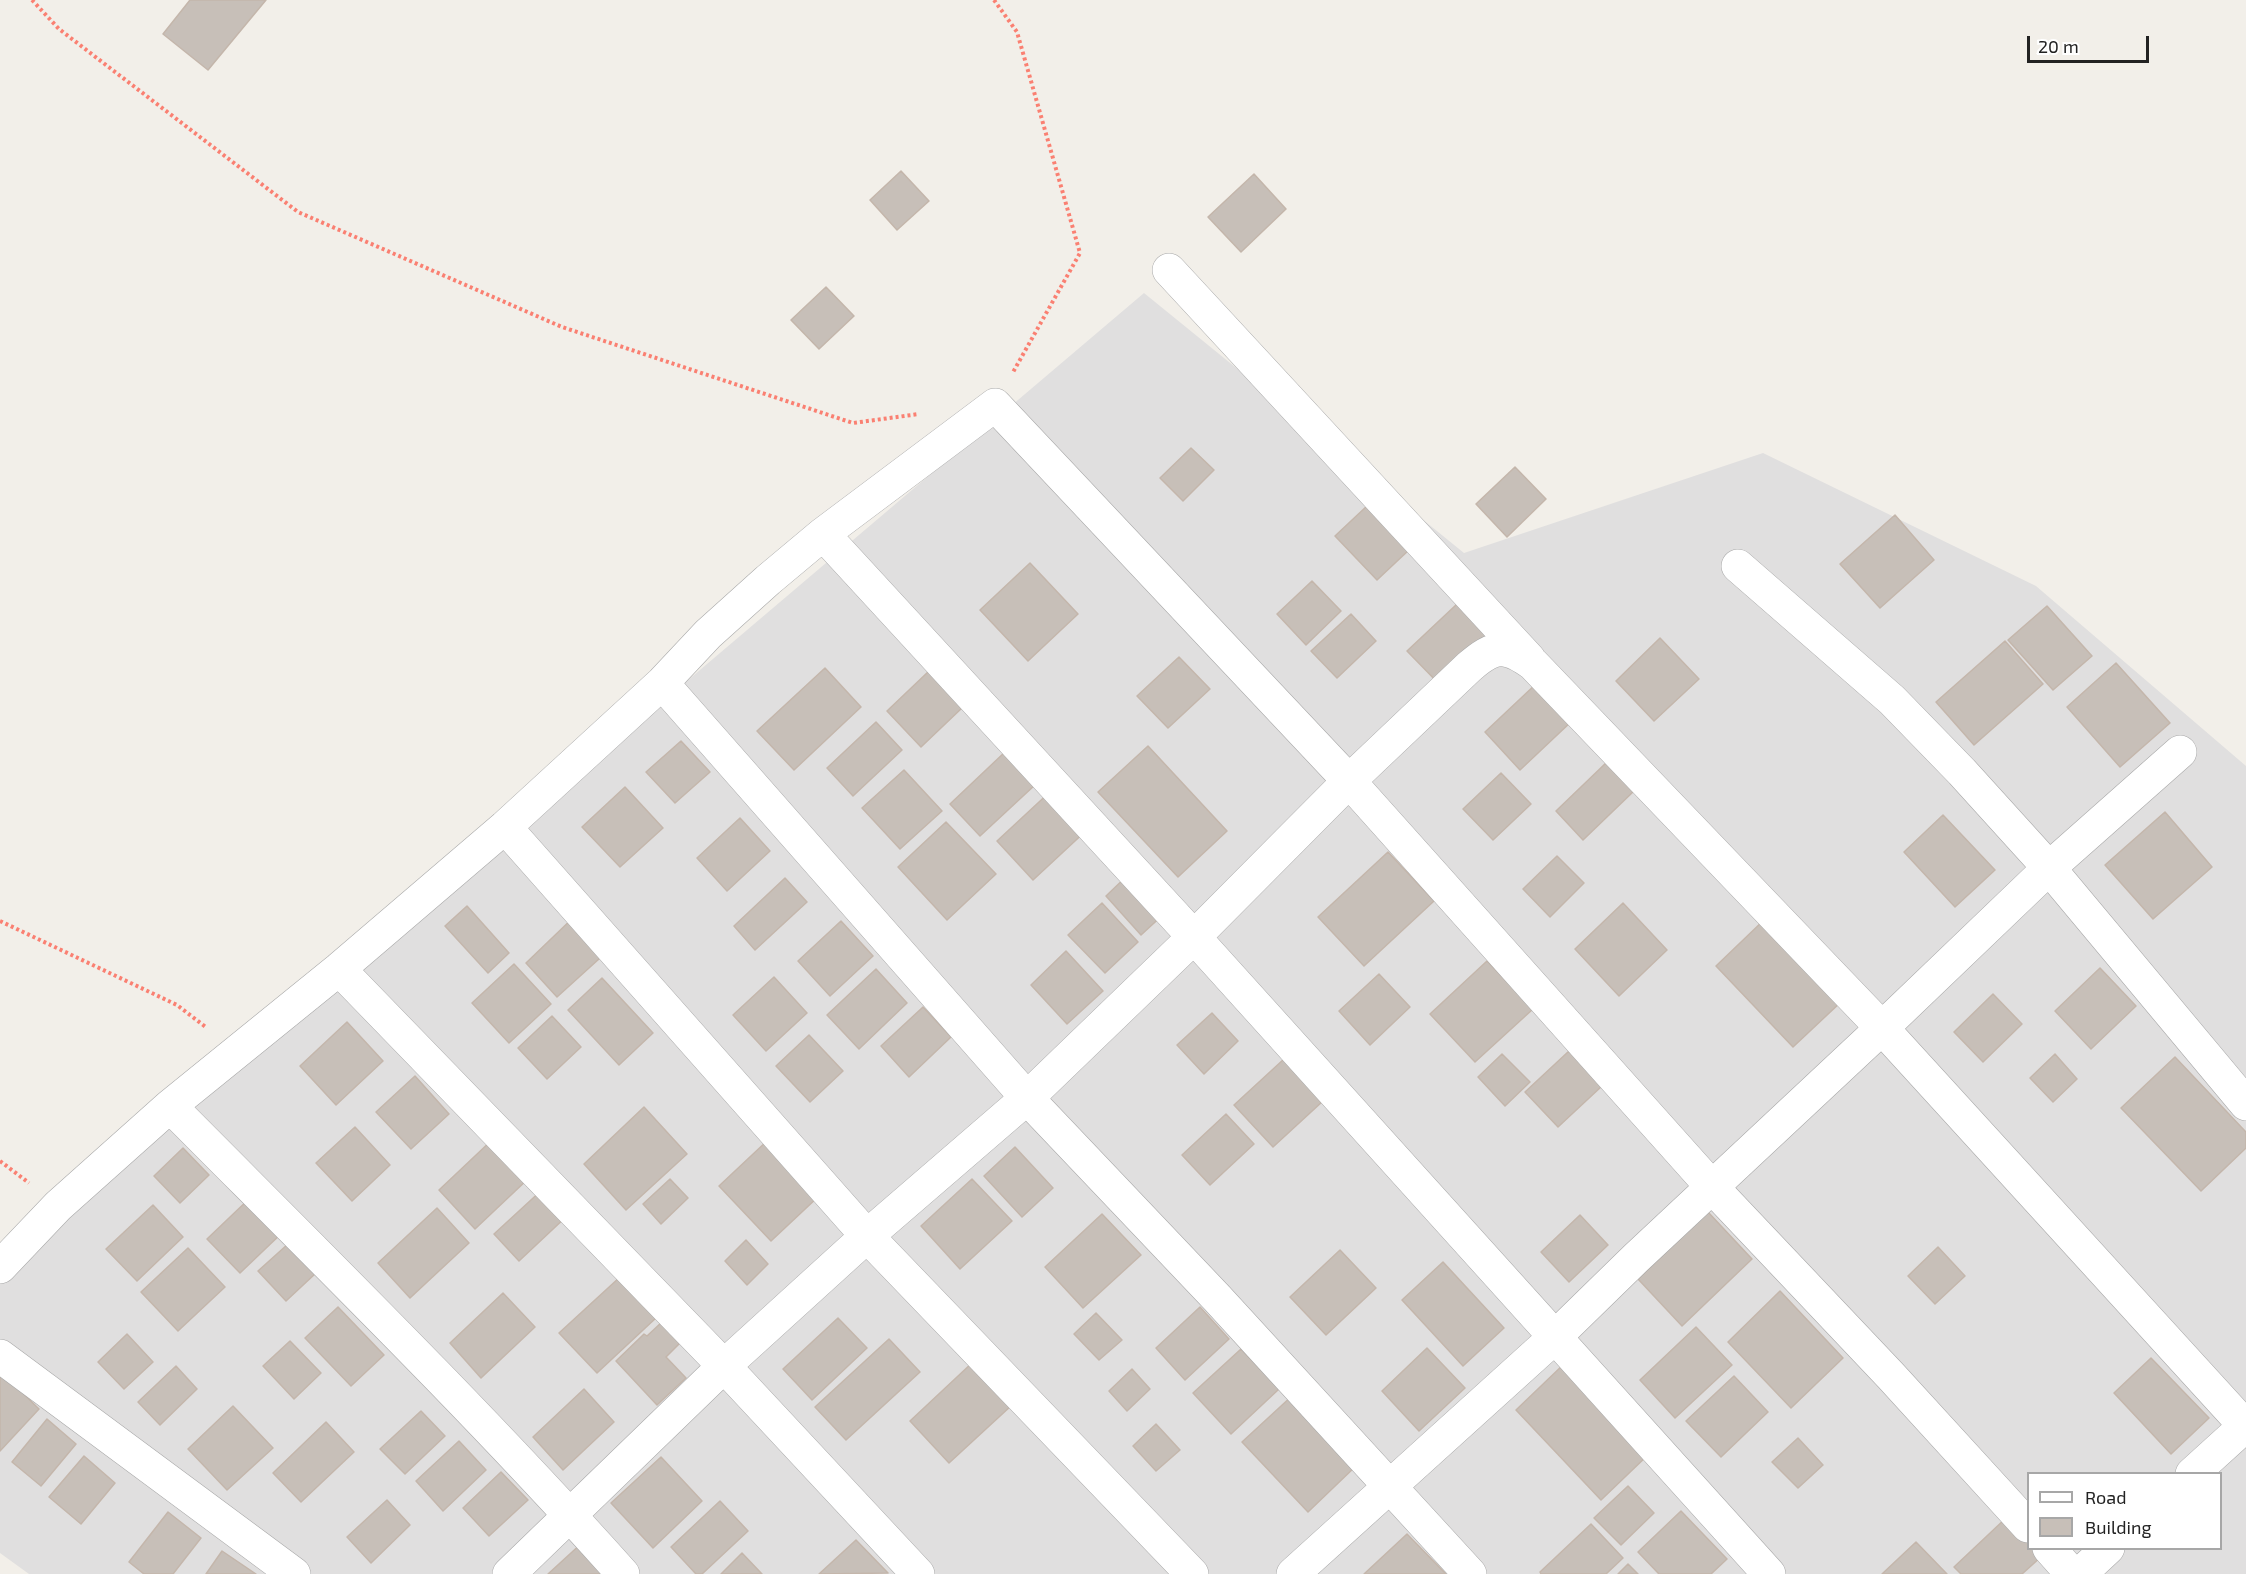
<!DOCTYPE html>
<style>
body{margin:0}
#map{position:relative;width:2246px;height:1574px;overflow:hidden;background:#f2efe9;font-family:"Exo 2",sans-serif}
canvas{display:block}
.legend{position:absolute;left:2027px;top:1472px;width:195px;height:78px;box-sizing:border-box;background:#fff;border:2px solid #a7a7a7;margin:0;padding:8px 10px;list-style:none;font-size:18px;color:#222}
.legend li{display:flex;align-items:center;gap:12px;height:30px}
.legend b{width:30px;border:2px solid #a7a7a7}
.scale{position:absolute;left:2027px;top:36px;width:122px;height:27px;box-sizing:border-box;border:3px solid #222;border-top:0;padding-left:8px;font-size:18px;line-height:21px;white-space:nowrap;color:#222;-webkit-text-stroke:4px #fff;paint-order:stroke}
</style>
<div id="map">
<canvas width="2246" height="1574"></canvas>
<ul class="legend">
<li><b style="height:8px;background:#fff"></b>Road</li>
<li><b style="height:16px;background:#c7bfb8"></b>Building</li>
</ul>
<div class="scale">20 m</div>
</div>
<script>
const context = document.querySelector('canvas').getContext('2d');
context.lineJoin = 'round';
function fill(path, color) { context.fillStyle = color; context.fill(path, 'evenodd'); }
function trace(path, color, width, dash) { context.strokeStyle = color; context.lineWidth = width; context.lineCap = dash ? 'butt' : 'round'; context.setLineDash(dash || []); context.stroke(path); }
const residential = new Path2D(`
 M1144 293 1464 553 1763 453 2036 586 2246 766V1574H29L0 1553V1280L58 1215ZM2028 1474H2220V1548H2028Z`);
const building = new Path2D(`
 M190 0H266L208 70 163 34Z
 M901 171 929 201 897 230 870 200Z
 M1254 174 1286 209 1241 252 1208 217Z
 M826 287 854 316 819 349 791 320Z
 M1191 448 1214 470 1183 501 1160 478Z
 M1515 467 1546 499 1507 537 1476 504Z
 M1368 505 1410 549 1377 580 1335 536Z
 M1895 515 1934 560 1880 608 1840 564Z
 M1030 563 1078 614 1028 661 980 610Z
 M1312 581 1341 611 1306 645 1277 614Z
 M1457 604 1492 641 1443 688 1407 651Z
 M2047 606 2092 656 2053 690 2008 640Z
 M1351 614 1376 641 1337 678 1311 651Z
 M1660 638 1699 679 1654 721 1616 681Z
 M2005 641 2043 684 1974 745 1936 702Z
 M1179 657 1210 689 1168 728 1137 696Z
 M2116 663 2170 723 2120 767 2067 707Z
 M825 668 861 707 794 770 757 731Z
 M929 671 963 707 921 747 887 711Z
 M1537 683 1573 720 1520 770 1485 732Z
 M876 722 902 750 853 796 827 768Z
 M681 741 710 772 675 803 646 772Z
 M1148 746 1227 831 1178 877 1098 792Z
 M1006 751 1036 784 980 836 950 804Z
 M1608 761 1635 790 1583 840 1556 811Z
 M904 770 942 811 900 849 862 808Z
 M1501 773 1531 804 1493 840 1463 809Z
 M625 787 663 828 620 867 582 827Z
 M1053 789 1089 828 1033 880 997 841Z
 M2165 812 2212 867 2153 919 2105 865Z
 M1943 815 1995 870 1955 907 1904 852Z
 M740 818 770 851 727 891 697 858Z
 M946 822 996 874 947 920 898 867Z
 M1388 852 1434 901 1364 966 1318 917Z
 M1557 856 1584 883 1550 917 1523 889Z
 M1130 873 1166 912 1141 935 1106 896Z
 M785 878 807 902 755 950 734 926Z
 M1102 903 1138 942 1105 973 1068 935Z
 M1623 903 1667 950 1619 996 1575 949Z
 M467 906 509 953 488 973 445 926Z
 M577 914 610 949 557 997 526 963Z
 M1765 919 1842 1001 1793 1047 1716 966Z
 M841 921 873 956 830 996 798 961Z
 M1066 951 1103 991 1067 1024 1031 985Z
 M1487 961 1533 1009 1475 1062 1430 1014Z
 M514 964 551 1004 509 1043 472 1003Z
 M2100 968 2136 1006 2091 1049 2055 1011Z
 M876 969 907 1003 859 1049 827 1015Z
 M1379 974 1410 1007 1370 1045 1339 1011Z
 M774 977 807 1013 766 1051 733 1015Z
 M602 978 653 1033 619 1065 568 1010Z
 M1993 994 2022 1024 1983 1062 1954 1032Z
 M923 1007 951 1037 909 1077 881 1046Z
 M1212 1013 1238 1041 1204 1074 1177 1045Z
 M552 1016 581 1047 547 1079 518 1048Z
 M347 1022 383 1061 336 1105 300 1066Z
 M809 1035 843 1071 810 1102 776 1066Z
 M1569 1051 1602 1086 1558 1127 1525 1092Z
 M1502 1054 1530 1082 1505 1106 1478 1077Z
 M2055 1054 2077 1079 2053 1102 2030 1078Z
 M2175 1057 2246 1132V1148L2201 1191 2121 1108Z
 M1284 1059 1323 1101 1273 1147 1234 1105Z
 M415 1076 449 1114 411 1149 376 1112Z
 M644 1107 687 1154 626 1210 584 1164Z
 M1226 1114 1254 1144 1210 1185 1182 1155Z
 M355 1127 390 1165 352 1201 316 1163Z
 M493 1139 529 1178 475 1229 439 1190Z
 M768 1140 819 1196 771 1241 719 1186Z
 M1015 1147 1053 1188 1022 1217 984 1176Z
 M183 1148 209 1175 180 1203 154 1176Z
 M670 1179 688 1198 661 1224 643 1204Z
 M972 1179 1012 1221 960 1269 921 1226Z
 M544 1188 568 1215 519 1261 494 1234Z
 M251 1197 284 1231 240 1273 207 1239Z
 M153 1205 183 1237 137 1281 106 1249Z
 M437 1208 469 1243 410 1298 378 1263Z
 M1708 1212 1752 1259 1682 1326 1638 1279Z
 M1102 1214 1141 1255 1083 1308 1045 1267Z
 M1580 1215 1608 1245 1569 1282 1541 1252Z
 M746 1240 768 1264 747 1285 725 1261Z
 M288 1244 316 1273 286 1301 258 1271Z
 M1938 1247 1965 1276 1935 1304 1908 1276Z
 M188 1248 225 1287 178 1331 141 1292Z
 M1340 1250 1376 1288 1326 1335 1290 1297Z
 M1443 1262 1504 1328 1463 1366 1402 1300Z
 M620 1277 657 1317 597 1373 559 1333Z
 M1780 1291 1843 1358 1791 1408 1728 1342Z
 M503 1293 535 1327 481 1378 450 1343Z
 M338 1307 384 1355 351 1386 305 1338Z
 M1200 1307 1229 1339 1185 1380 1156 1348Z
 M1096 1313 1122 1340 1099 1360 1074 1334Z
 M838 1318 867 1348 812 1400 783 1369Z
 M662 1322 681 1342 666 1357 686 1378 657 1405 616 1361 644 1334 647 1336Z
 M1696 1327 1732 1365 1675 1418 1640 1380Z
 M127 1334 153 1362 124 1389 98 1362Z
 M889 1339 920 1372 846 1440 815 1407Z
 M290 1341 321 1373 294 1399 263 1366Z
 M1427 1348 1465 1388 1419 1431 1382 1391Z
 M1241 1349 1279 1389 1231 1434 1193 1393Z
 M2151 1358 2209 1418 2171 1454 2114 1393Z
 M973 1362 1012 1405 949 1463 910 1421Z
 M1565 1363 1650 1453 1601 1500 1516 1410Z
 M176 1366 197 1389 160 1425 138 1402Z
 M1132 1369 1150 1389 1127 1411 1109 1391Z
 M1 1372 39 1409 0 1451V1373Z
 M1734 1376 1768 1412 1721 1457 1686 1421Z
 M584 1389 614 1422 563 1470 533 1437Z
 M1293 1395 1358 1464 1308 1512 1242 1442Z
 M233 1406 273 1448 227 1490 188 1449Z
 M421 1411 445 1436 405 1474 380 1449Z
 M47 1419 76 1444 41 1486 12 1462Z
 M326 1422 354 1452 301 1502 273 1473Z
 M1156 1424 1180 1450 1156 1471 1133 1446Z
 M1798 1438 1823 1465 1798 1488 1772 1462Z
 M459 1441 486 1470 443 1511 416 1481Z
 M84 1456 115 1483 81 1524 49 1497Z
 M661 1457 702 1501 653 1548 611 1503Z
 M501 1472 528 1500 489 1536 463 1508Z
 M1628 1486 1654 1513 1621 1545 1594 1518Z
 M387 1500 410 1525 371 1563 347 1537Z
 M720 1501 748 1531 702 1574H696L671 1547Z
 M1681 1511 1727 1559 1711 1574H1659L1638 1552Z
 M168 1512 201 1538 173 1574H144L129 1562Z
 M2006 1518 2028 1542V1548H2034L2042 1556 2022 1574H1961L1954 1567Z
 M1591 1524 1623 1558 1606 1574H1541L1540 1572Z
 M1407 1534 1446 1574H1364Z
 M856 1540 888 1573 819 1574Z
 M583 1542 612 1574H548Z
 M1916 1542 1947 1574H1882Z
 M222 1551 256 1574H206Z
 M742 1553 762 1574H721Z
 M1628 1564 1638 1574H1618Z`);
const path = new Path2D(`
 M32 0 59 29 298 212 562 327 853 423 919 414
 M994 0 1017 32 1080 253 1012 374
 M0 921 177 1005 207 1028
 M0 1161 29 1183`);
const minor = new Path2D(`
 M1169 270 1529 659
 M823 534 1194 937 1769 1574
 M1738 566 1892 700 1962 772 2049 868 2180 752
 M662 683 1027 1098 1217 1298 1470 1574
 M505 827 867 1236 724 1366 918 1574
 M339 969 724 1366 509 1574
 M170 1106C323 1260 478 1412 623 1574
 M0 1267 58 1206 170 1106 339 969 505 827 662 683 708 634 768 580 823 534 995 405 1349 781 1712 1187 1891 1376 2028 1526
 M0 1356 294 1574
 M2192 1474 2246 1425
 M2049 1548 2072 1574
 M1192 1574 867 1236 1027 1098 1194 937 1349 781 1469 667C1494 645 1505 644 1533 664L1882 1028 2246 1427
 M1293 1574 1555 1337 1636 1258 1882 1028 2049 868 2246 1104
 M2080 1574 2108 1548`);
fill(residential, '#e0dfdf');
fill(building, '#c7bfb8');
trace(building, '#c4b6ab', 1.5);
trace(minor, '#a9a9a9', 34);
trace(path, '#fa8072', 4, [3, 3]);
trace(minor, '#fff', 33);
</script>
